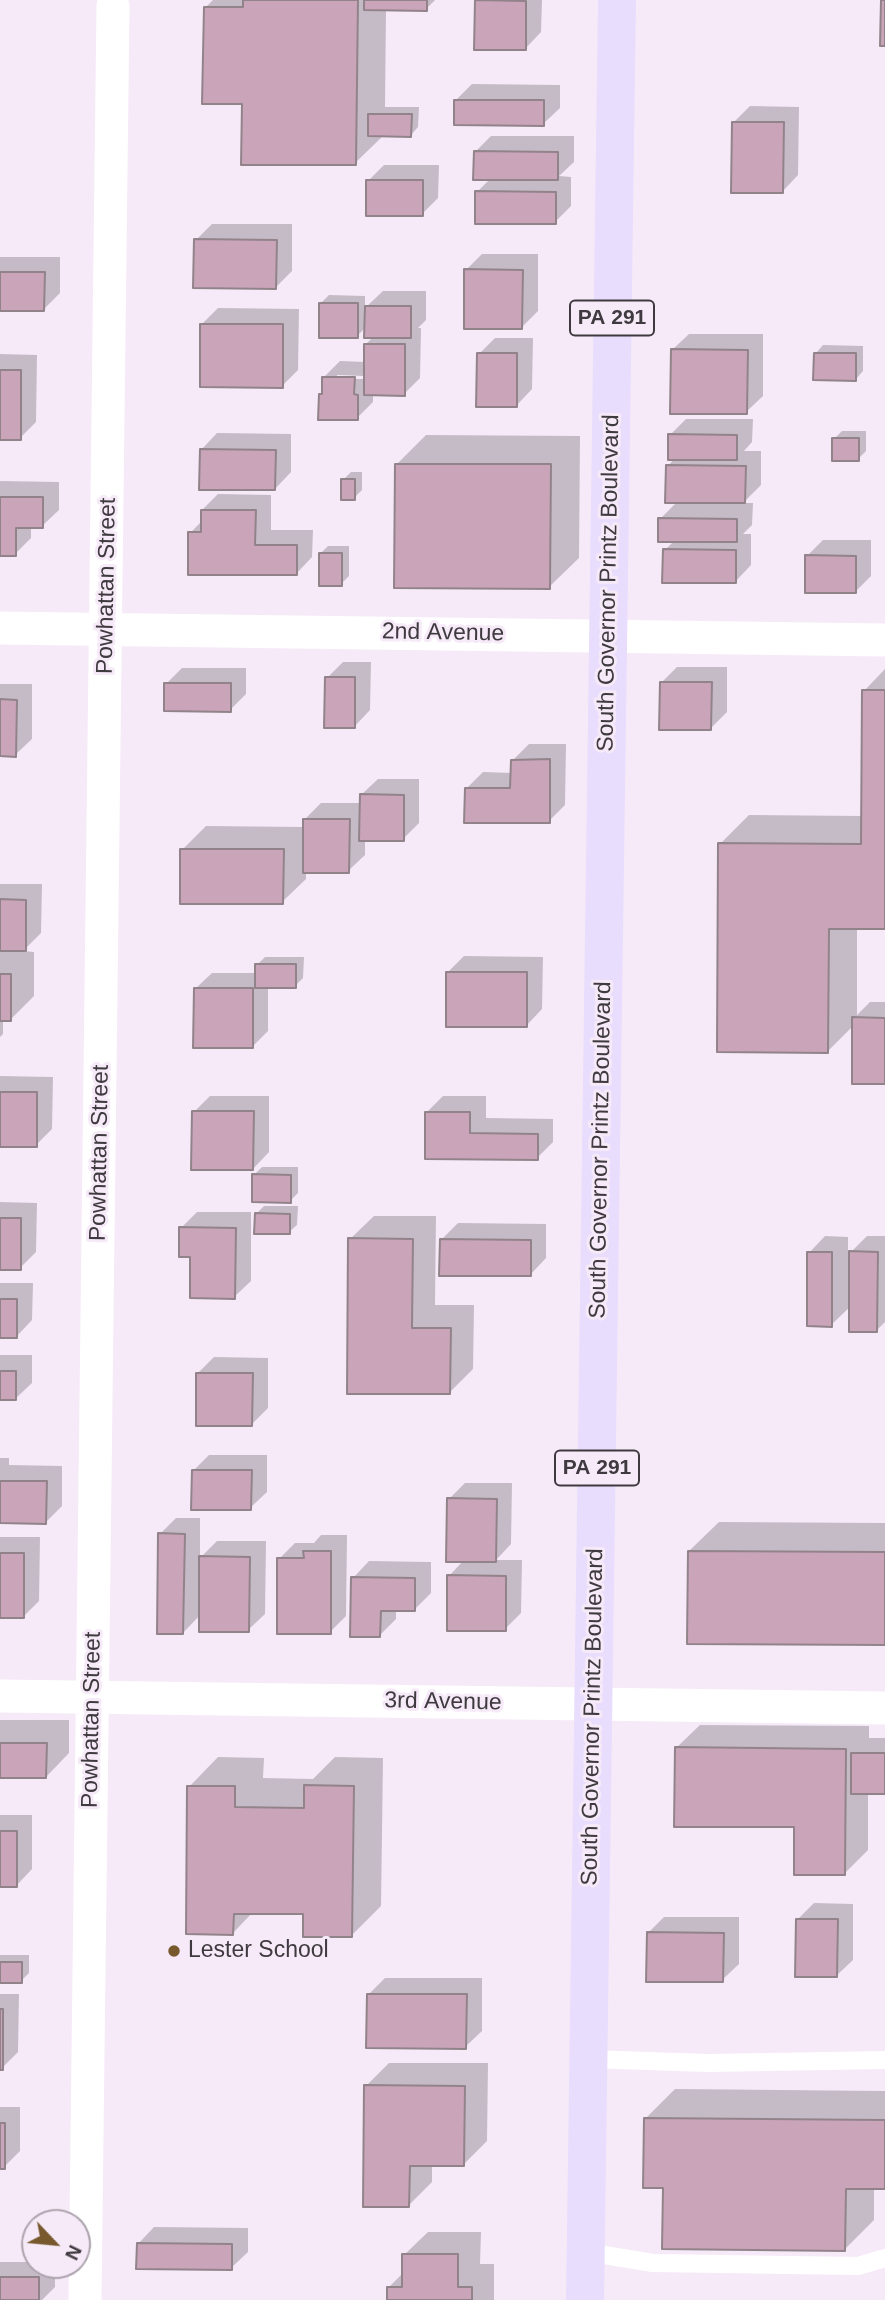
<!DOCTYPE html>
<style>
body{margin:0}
#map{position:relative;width:885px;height:2300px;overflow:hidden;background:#f6eaf8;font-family:Helvetica,sans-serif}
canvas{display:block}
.north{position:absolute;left:21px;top:2209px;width:70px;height:70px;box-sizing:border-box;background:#f6eaf8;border:2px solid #ada4ae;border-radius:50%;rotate:116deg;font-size:19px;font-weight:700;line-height:28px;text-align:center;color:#3f3a3f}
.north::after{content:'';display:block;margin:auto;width:24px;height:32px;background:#78592e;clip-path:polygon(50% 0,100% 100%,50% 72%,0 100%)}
</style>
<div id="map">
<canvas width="885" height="2300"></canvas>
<div class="north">N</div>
</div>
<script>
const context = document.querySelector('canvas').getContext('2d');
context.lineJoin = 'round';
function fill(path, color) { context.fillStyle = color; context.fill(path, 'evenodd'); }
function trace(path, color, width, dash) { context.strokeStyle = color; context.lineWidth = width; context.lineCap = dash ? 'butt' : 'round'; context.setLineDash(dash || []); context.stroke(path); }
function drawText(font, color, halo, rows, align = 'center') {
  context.font = font + ' Helvetica,sans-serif'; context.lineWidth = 6; context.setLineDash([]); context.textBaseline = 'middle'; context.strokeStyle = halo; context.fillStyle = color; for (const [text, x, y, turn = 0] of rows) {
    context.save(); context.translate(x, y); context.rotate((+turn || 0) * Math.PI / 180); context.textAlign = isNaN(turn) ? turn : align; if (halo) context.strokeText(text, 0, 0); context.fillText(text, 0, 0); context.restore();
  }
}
const shadow = new Path2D(`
 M213 0H435L426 9H386L385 107H419L418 127 411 135H384L355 163 244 102 205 8Z
 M477 0H542L541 32 525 49Z
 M472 84 560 85V108L543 124 456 100Z
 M750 106 799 107 798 175 782 192 734 122Z
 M491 136H574V162L559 176 571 177V206L555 222 477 192 491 178 475 152Z
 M384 165H439L438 198 422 214 368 181Z
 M212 224H292V271L276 287 196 240Z
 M482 254H538V311L522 327 466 270Z
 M0 257H60V293L44 309H0Z
 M383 291H426V320L418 328H421L420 378 404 394H373V402L357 418 320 395 323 392V378L340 361 366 362V344L374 336 366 327 357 336 321 303 329 295 365 296V308ZM337 375 364 376V379H337Z
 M218 308 299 309 298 370 282 386 202 324Z
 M689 334H763V396L746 412 672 350Z
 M495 338H533L532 389 516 406 479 354Z
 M823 345 863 346V371L856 379 816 353Z
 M0 354 37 355 36 422 20 438H0Z
 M686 419H753L752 442 744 451H761V485L743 503H753L752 525 743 534H751V565L735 582 665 550 674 541 660 519 678 501 668 466 675 458 670 435Z
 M842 431H866V451L858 459 834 439Z
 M217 433 291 434V472L275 489 201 450Z
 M426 435 580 436 579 558 549 587 397 464Z
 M351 472H362V490L354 498 343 480Z
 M0 481 59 482V510L42 526H31V538L15 554H0Z
 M218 494 271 495V530H313L312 557 296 574 190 533 202 521V510Z
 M823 540H871V576L855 592 807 556Z
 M328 546H349V576L341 584 320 554Z
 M343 662H371L370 710 354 727 327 678Z
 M677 667H727V712L711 728 661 683Z
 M182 668H246V694L230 710 166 684Z
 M885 669V927H857V1015L870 1002H885V1082L854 1025 827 1052 720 844 749 815 863 816 864 691Z
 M0 684H32V739L15 755H0Z
 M529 744H566L565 805 549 821 466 789 483 772 513 773V760Z
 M378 779H419V823L403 839H365V855L348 871H306V879L282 902 182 850 206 826 305 827V819L321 803H361V795Z
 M0 884H42L41 933 23 951 34 952V996L10 1020H3V1034L0 1037Z
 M464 956 543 957 542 1009 526 1026 448 972Z
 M265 957H304L303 978 295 986H268V1031L252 1047 195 989 212 973H257V965Z
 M0 1076 53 1077 52 1129 36 1145H0Z
 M210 1096H269V1152L253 1169 194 1112Z
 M443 1096H486V1118L553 1119V1142L537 1158 427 1157V1112Z
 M262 1167H298V1193L290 1201 254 1175Z
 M0 1202 37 1203 36 1252 20 1268H0Z
 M264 1206H298L297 1225 289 1232 256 1214Z
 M197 1212H251V1281L234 1297 181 1228Z
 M374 1216H436L435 1305H474L473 1369 450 1392 350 1239Z
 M458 1223 546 1224V1258L530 1275 442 1239Z
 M825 1236 848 1237V1255L867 1236H885V1322L877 1330 851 1306 831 1325 809 1253Z
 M0 1283H33L32 1320 16 1337H0Z
 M0 1355H32V1383L15 1399H0Z
 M214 1357 268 1358V1408L252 1424 198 1373Z
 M209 1455H267V1492L250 1508 193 1471Z
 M0 1458H9V1465L62 1466V1506L46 1522H0Z
 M465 1483H512L511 1544 496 1560H522L521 1613 505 1629 449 1576 464 1560 449 1499Z
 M176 1518H200V1558L217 1541H266L265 1614 248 1630 201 1614 183 1633 160 1534Z
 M719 1522 885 1523V1643L689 1551Z
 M321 1535H347L346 1616 330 1632 279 1559 295 1543H314Z
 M0 1537H40L39 1601 23 1617H0Z
 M369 1561 431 1562V1593L414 1610 396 1609V1619L380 1635 353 1578Z
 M0 1720H69V1753L46 1777 0 1776Z
 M700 1725 869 1726V1738H885V1792H868V1850L844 1874 796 1826 676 1748Z
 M218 1757 264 1758 263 1778 313 1779 335 1757 383 1758 381 1906 352 1935 304 1913 253 1912 233 1933 189 1787Z
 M0 1815H32V1869L16 1886H0Z
 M814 1903 853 1904V1960L836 1976 798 1919Z
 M664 1917H739V1964L722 1980 648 1933Z
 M0 1955H29V1973L21 1981H0Z
 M385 1978H482V2031L465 2047 369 1994Z
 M0 1994H19L18 2052 2 2068H0Z
 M389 2063H488L487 2141 464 2164H432V2182L409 2205 366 2086Z
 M675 2089 885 2091V2187H874V2220L845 2249 664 2186 645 2119Z
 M0 2107H20V2151L4 2167H0Z
 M154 2227 248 2228V2252L231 2268 138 2244Z
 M428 2232H481L480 2264H494V2300H389V2287L404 2272V2255Z
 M0 2262H35V2265H55V2287L42 2300H0Z`);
const building = new Path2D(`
 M243 0H358L356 165H241L242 104H202L204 7H243Z
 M364 0H427V11L364 10Z
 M475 0 526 1V50H474Z
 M881 0H885V46H880Z
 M454 100H544V126L454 125Z
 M368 114H412L411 137 368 136Z
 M732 122H784L783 193H731Z
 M474 151 558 152V180H473Z
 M366 180H423V216H366Z
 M475 191 556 192V224H475Z
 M194 239 277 240 276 289 193 288Z
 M464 269 523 270 522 329H464Z
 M0 272H45L44 311H0Z
 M319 303H358V338H319Z
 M365 306H411V338H364Z
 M200 324H283V388L200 387Z
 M364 344H405V396L364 395Z
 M671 349 748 350 747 414H670Z
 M477 353H517V407H476Z
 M814 353H856V381L813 380Z
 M0 370H21V440H0Z
 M322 377H355L354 394 358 395V420H318L319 394H322Z
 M668 434 737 435V460H668Z
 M832 438H859V461H832Z
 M200 449 276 450 275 490H199Z
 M395 464H551L550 589 394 588Z
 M666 465 746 466 745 503H665Z
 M341 479H355V500H341Z
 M0 497H43V528H16V556H0Z
 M201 510H256L255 545H297V575H188V532H201Z
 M658 518 737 519V542H658Z
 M663 549 736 550V583H662Z
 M319 553H342V586H319Z
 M805 555 856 556V593H805Z
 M325 677H355V728H324Z
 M660 682H712L711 730H659Z
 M164 683H231V712L164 711Z
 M862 690H885V929H829L828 1053 717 1052 718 843 861 844Z
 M0 699 17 700 16 757 0 756Z
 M550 759V823H464L465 788H510L511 760Z
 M360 794 404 795V841H359Z
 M303 819H350L349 873H303Z
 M180 849H284L283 904H180Z
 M0 899 26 900V951H0Z
 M255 964H296V988H255Z
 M446 972H527V1027H446Z
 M0 974H11V1021H0Z
 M194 988H253V1048H193Z
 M852 1017 885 1018V1084H852Z
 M0 1092H37V1147H0Z
 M192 1111H254L253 1170H191Z
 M425 1112H470V1133L538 1134V1160L425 1159Z
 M252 1174 291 1175V1203L252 1202Z
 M255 1213 290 1214V1234H254Z
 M0 1218H21V1270H0Z
 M179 1227 236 1228 235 1299 190 1298V1257H179Z
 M348 1238 413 1239 412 1328H451L450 1394H347Z
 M440 1239 531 1240V1276H439Z
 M849 1251 878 1252 877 1332H849Z
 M807 1252H832V1327L807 1326Z
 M0 1299H17V1338H0Z
 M0 1371H16V1400H0Z
 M196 1373H253L252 1426H196Z
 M192 1470H252L251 1510H191Z
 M0 1481H47L46 1524 0 1523Z
 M447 1498 497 1499 496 1562H446Z
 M158 1533 185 1534 183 1634H157Z
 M303 1551H331V1634H277V1558H304Z
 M688 1551 885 1552V1645L687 1644Z
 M0 1553H24V1618H0Z
 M199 1556 250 1557 249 1632H199Z
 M447 1575 506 1576V1631H447Z
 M351 1577 415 1578V1611H381L380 1637H350Z
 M0 1743H47L46 1778H0Z
 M675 1747 846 1749 845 1875H794V1827H674Z
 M851 1753H885V1794H851Z
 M304 1785 354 1786 352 1937H303V1914H234L233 1935 186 1934 187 1786H235V1807L304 1808Z
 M0 1831H17V1887H0Z
 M796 1919H838L837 1977H795Z
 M647 1932 724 1933 723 1982H646Z
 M0 1962H22V1983H0Z
 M367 1994H467L466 2049 366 2048Z
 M0 2009H3V2070H0Z
 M364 2085 465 2086 464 2166H410L409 2207H363Z
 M644 2118 885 2120V2189H846L845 2251 662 2249 663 2188H643Z
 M0 2123H5V2169H0Z
 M137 2243 232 2244V2270L136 2269Z
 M402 2254H458V2287H472V2300H387V2287H402Z
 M0 2277H39V2300H0Z`);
const lane = new Path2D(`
 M588 2059 708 2063 885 2060
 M586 2252 653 2263 858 2266 885 2258`);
const street = new Path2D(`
 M0 628 885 640
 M0 1696 885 1708
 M85 2300 113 6`);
const primary = new Path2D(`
 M585 2300 617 0`);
const markers = [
 [174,1951,7,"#78592e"]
];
const shields = [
 [612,318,84],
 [597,1468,84]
];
const shieldNames = [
 ["PA 291",612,318],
 ["PA 291",597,1468]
];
const streetNames = [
 ["South Governor Printz Boulevard",609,583,-89],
 ["Powhattan Street",107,586,-89],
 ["2nd Avenue",443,633,1],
 ["South Governor Printz Boulevard",601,1150,-89],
 ["Powhattan Street",100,1153,-89],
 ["3rd Avenue",443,1702,1],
 ["South Governor Printz Boulevard",593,1717,-89],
 ["Powhattan Street",92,1720,-89]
];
const poiNames = [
 ["Lester School",188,1951]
];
fill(shadow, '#0003');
fill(building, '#caa5b9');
trace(building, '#92838b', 2);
trace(lane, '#fff', 18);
trace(street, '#fff', 33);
trace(primary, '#e8ddfc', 38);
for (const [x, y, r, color] of markers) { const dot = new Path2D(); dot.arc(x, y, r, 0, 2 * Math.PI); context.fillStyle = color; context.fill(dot); trace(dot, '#f6eaf8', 2.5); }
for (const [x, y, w] of shields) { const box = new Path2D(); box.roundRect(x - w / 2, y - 17.5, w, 35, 5); context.fillStyle = '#f6eaf8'; context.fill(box); trace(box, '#3f3a3f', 2); }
drawText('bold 21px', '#3f3a3f', null, shieldNames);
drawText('23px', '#3f3a3f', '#f6eaf8', streetNames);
drawText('23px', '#3f3a3f', '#f6eaf8', poiNames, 'left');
</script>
